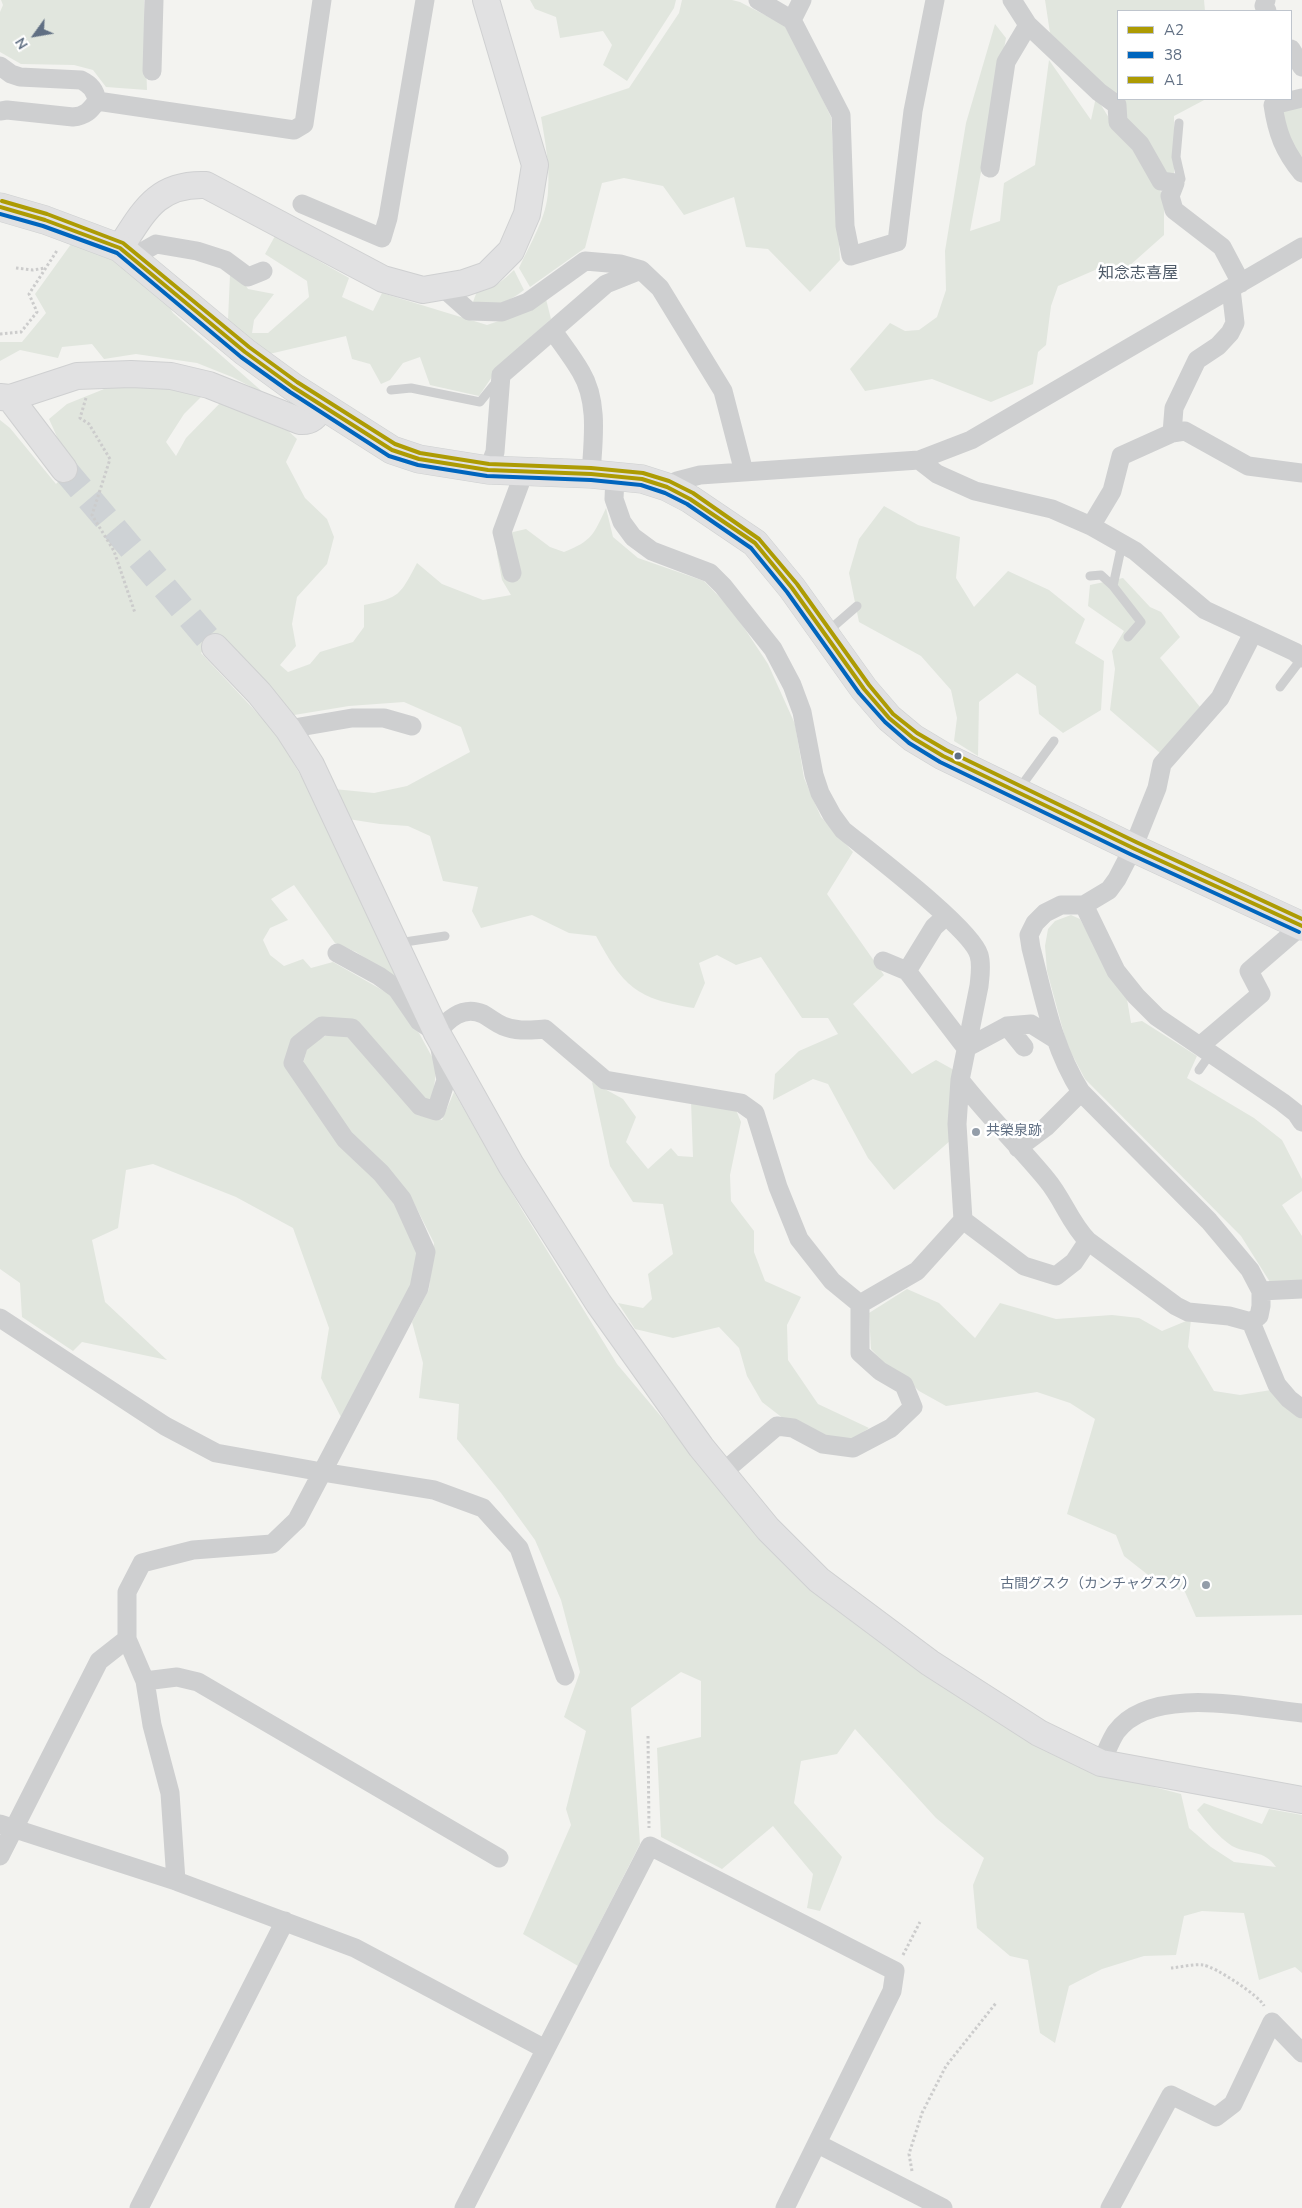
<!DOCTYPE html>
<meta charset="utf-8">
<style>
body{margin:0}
#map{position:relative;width:1302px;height:2208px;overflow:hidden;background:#f3f3f0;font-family:"Nunito Sans",sans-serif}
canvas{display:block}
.legend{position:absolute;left:1117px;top:10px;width:175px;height:90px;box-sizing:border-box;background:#fff;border:1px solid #bfc5cd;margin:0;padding:6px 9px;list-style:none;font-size:15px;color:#606f83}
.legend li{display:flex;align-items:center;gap:10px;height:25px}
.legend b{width:25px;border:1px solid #bfc5cd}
.north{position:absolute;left:10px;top:10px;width:50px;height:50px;-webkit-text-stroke:4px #fff;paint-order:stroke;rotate:238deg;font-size:14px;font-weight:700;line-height:20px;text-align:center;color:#606f83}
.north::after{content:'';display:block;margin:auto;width:18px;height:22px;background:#606f83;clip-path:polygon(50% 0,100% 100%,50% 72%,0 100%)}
</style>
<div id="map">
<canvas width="1302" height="2208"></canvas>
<ul class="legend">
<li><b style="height:6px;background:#ad9b03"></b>A2</li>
<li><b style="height:6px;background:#0065bd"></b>38</li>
<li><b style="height:6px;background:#ad9b03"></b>A1</li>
</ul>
<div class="north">N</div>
</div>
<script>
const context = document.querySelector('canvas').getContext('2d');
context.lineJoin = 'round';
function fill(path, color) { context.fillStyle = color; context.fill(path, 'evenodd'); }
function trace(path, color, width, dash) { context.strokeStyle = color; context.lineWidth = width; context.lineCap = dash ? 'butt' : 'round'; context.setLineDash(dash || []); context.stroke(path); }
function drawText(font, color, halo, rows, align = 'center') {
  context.font = font + ' "Nunito Sans","Noto Sans JP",sans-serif'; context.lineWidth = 5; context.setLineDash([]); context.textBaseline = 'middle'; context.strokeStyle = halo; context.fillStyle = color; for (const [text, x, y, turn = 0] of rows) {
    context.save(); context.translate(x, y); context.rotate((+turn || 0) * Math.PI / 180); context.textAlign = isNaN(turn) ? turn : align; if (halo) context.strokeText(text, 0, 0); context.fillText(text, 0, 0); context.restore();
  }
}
const green = new Path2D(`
 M1 0H144L147 90 106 87 93 70 74 65 21 64 0 52V12L3 5Z
 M530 0H676L674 8 627 81 603 65 612 45 603 31 560 38 556 17 535 9Z
 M682 0H732L740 2 784 25 805 61 831 117 840 260 810 292 768 249 746 247 734 197 684 215 663 186 624 178 602 183 585 248 530 287 519 268C530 244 547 217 548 191 550 166 545 141 541 117L629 88 679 13Z
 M1045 0H1204L1205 11H1118V95L1101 85 1050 33Z
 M995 24 1006 38 970 231 1000 221 1004 183 1035 165 1049 60 1091 120 1096 97 1109 118 1132 145 1164 197V235L1128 267 1109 264 1058 286 1051 306 1046 345 1038 352 1033 384 991 402 932 379 865 391 850 369 890 323 905 331 919 330 937 317 946 290 945 251 966 123Z
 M1124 99H1206L1174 116V174H1164L1124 116Z
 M1302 108V159L1284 129 1283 109Z
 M275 236 349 278 342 297 373 311 382 293 487 325 525 312 546 299 551 319 500 365 479 396 430 385 420 357 403 363 390 380 381 384 370 364 352 359 346 336 265 355 228 320 230 275 243 281 248 289 274 294 254 320 252 333H268L309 297 307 281 265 254Z
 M74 240 100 249 160 292 173 313 265 394 232 377 197 363 136 354 104 359 92 344 62 347 58 358 20 350 0 361V342H22L46 313 35 294Z
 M514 270 524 290C505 304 497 307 473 302L477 291C494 289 502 281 514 270Z
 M173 382 203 395 184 414 166 442 176 456 186 438 224 399 285 428 297 439 286 462 305 498 327 519 334 537 327 564 297 597 292 624 296 646 280 665 288 672 310 664 320 652 353 642 364 627V605C400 598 400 595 417 563L442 584 483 600 511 595 502 580 497 554 496 536 526 529 550 547 564 552C592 541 594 534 606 508L613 537 638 558 704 581 733 611 768 664 795 724 804 778 821 817 853 852 827 894 884 975 853 1004 912 1074 936 1060 954 1070 951 1140 894 1190 868 1158 828 1084 813 1079 773 1100 775 1074 799 1051 838 1034 828 1018H802L761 957 736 965 717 955 699 963 705 983 694 1008C636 999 623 986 596 936L569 933 532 915 481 928 472 911 478 887 443 881 430 836 408 826 380 824 348 819 334 789 374 793 407 786 470 752 461 727 404 702 349 706 288 716 219 636 201 653 276 733 334 833 402 983 356 952 335 943 294 885 271 899 288 920 270 928 263 940 270 955 284 966 303 959 311 968 333 962 391 995 419 1033 437 1066 432 1101 424 1099 358 1022 321 1019 285 1061 397 1206 418 1253 413 1287 343 1421 321 1378 329 1328 293 1228 236 1197 153 1164 126 1170 118 1228 92 1240 105 1302 167 1360 82 1342 73 1351 22 1317 20 1283 0 1269V420L10 428 56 484 71 468 49 419 67 404 119 383Z
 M884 506 918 525 960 537 956 578 974 607 1008 571 1049 590 1085 619 1075 643 1104 661 1101 710 1063 733 1039 714 1036 686 1017 673 979 702 978 756 954 741 957 718 951 690 921 656 859 622 849 573 859 539Z
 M1123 578 1150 607 1161 612 1180 637 1160 658 1200 707 1160 753 1110 710 1115 669 1112 651 1124 631 1088 606 1090 585Z
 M1071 915 1080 919 1114 981 1127 999 1131 1023 1142 1021 1197 1056 1187 1078 1254 1118 1282 1140 1302 1179V1191L1282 1205 1302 1236V1281L1270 1282 1241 1236 1085 1079 1067 1045 1047 971 1045 946 1048 929 1055 921Z
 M327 1035H353L417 1115 442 1120 454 1092 522 1210 617 1364 765 1540 835 1609 922 1674 1009 1728 1088 1770 1181 1794 1189 1828 1211 1847 1234 1862 1276 1867C1264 1849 1249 1855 1232 1846 1218 1837 1207 1822 1197 1810L1204 1803 1262 1824 1269 1809 1302 1815V1973L1295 1967 1259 1980 1244 1913 1202 1911 1184 1916 1176 1955 1144 1956 1102 1969 1069 1986 1055 2043 1040 2033 1028 1960 1010 1956 977 1928 973 1885 984 1858 936 1818 855 1729 837 1754 801 1761 794 1803 842 1857 820 1911 807 1908 813 1874 773 1826 722 1869 661 1837 657 1748 701 1737V1681L681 1672 631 1708 640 1844 578 1966 523 1934 571 1825 566 1809 586 1731 564 1717 580 1672 561 1600 535 1540 501 1493 457 1439 459 1404 419 1398 423 1363 412 1322 429 1289 434 1243 412 1199 388 1168 351 1133 303 1064 308 1045Z
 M592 1082 623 1099 636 1117 626 1142 648 1169 671 1148 678 1156 693 1157 691 1101 736 1110 741 1122 730 1175 731 1201 754 1231V1252L765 1281 801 1297 787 1325 788 1360 818 1404 869 1428 853 1440 826 1439 784 1419 762 1402 747 1376 739 1348 719 1327 673 1338 635 1329 618 1303 643 1308 652 1299 648 1274 673 1254 663 1204 633 1202 610 1166Z
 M907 1289 939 1303 975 1338 1000 1303 1056 1319 1112 1315 1139 1318 1162 1331 1191 1319 1188 1347 1214 1391 1240 1395 1271 1390 1302 1419V1615L1196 1617 1185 1592 1157 1582 1124 1556 1116 1535 1067 1514 1095 1419 1070 1403 1037 1392 946 1406 919 1391 898 1371 885 1364 871 1349 869 1313Z`);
const secondaryTunnel = new Path2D(`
 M64 469 215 647`);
const path = new Path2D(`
 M16 268 33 270 45 268
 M0 334 21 332 37 312 29 294 58 249
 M86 398 80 418 89 424 110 459 92 515 114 551 135 613
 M648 1736 649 1828
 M903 1955 920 1922
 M1171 1968C1181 1967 1193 1964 1203 1965 1214 1966 1260 1996 1264 2006
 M912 2171 909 2154 922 2113 946 2066 996 2003`);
const lane = new Path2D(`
 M1175 183 1181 179 1176 157 1179 123
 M391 390 411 388 480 402 497 381
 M1122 544 1113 586 1141 622 1128 637
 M1090 576 1101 575 1113 586
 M827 632 857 606
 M1280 687 1302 658
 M1019 789 1054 741
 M398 943 445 936
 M1199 1070 1211 1053`);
const street = new Path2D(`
 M758 0 792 20 802 0
 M1012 0 1028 25 1099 92 1117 105 1118 122 1140 144 1161 181 1175 183 1170 196 1174 210 1222 247 1241 283
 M1266 0 1264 6 1267 11
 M792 20 841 115 845 226 851 256 897 242 913 111 935 0
 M1291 49 1302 67
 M0 66 11 74 20 77 81 80C91 85 95 90 97 101 90 111 85 116 73 117L7 110 0 111
 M152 71 154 0
 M1302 98 1273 105C1277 133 1284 151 1302 173
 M97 101 294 130 304 124 322 0
 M990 168 1006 62 1028 25
 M302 204 382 238 388 218 425 0
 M133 257 156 244 197 251 225 260 248 277 263 271
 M442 287 469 311 502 312 528 302 585 261 620 264 641 270 660 288 723 391 744 472
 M553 331C562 344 573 358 581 372 599 402 593 441 591 474
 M1172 433 1174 408 1197 360 1218 346 1230 333 1235 323 1231 289
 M919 460 937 474 975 491 1052 509 1091 526 1135 551 1205 610 1295 652 1302 658
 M488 470 495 452 501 375 606 284 641 270
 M667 487 677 481 700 475 919 460 971 440 1302 247
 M1091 526 1112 491 1121 456 1172 433 1185 431 1248 466 1302 473
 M512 573 502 532 525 470
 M288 729 352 718H384L412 726
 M1084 905 1116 971 1136 996 1157 1017 1282 1102 1296 1113 1302 1122
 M883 961 907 971 966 1048 1007 1026 1031 1024 1055 1039
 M907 971 934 927 946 916
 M1007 1026 1024 1047
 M437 1033C448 1019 463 1005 483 1014 490 1018 496 1023 503 1026 517 1032 530 1030 545 1029L605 1080 741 1103 755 1113 778 1187 799 1239 832 1281 860 1304 917 1271 963 1220 957 1124 960 1080 979 986C980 976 982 965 979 955 971 928 870 852 843 830L832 815 820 793 814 775 802 712 792 685 773 649 723 586 710 573 652 551 633 537 622 522 614 499 615 476
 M1201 1045 1261 994 1249 971 1301 926
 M960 1080C987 1115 1019 1146 1047 1180 1063 1199 1070 1223 1088 1241L1176 1306 1188 1312 1229 1316 1251 1322 1259 1316 1261 1306V1291L1250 1270 1209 1221 1081 1092C1053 1048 1044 998 1031 948L1029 935 1035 923 1045 913 1061 905H1084L1109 890 1117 879 1133 848 1157 788 1162 764 1220 698 1253 633
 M1018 1148 1046 1127 1081 1092
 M963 1220 1024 1266 1056 1276 1074 1262 1088 1241
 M1261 1291 1302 1289
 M0 1318 165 1426 216 1453 322 1472 434 1490 483 1508 519 1548 565 1676
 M1251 1322 1277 1385 1289 1399 1302 1409
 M722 1473 777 1426 793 1428 823 1444 853 1448 891 1428 913 1407 904 1385 880 1371 860 1353V1304
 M145 1681 177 1677 198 1682 499 1858
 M1101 1763C1106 1753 1110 1741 1116 1732 1151 1684 1251 1708 1302 1713
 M0 1824 176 1881 355 1948 545 2049
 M0 1856 99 1661 127 1639
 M176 1881 170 1793 152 1725 145 1681 127 1639V1592L142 1563 193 1550 272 1544 297 1520 419 1288 426 1252 402 1199 381 1173 345 1139 293 1063 299 1044 322 1026 352 1028 420 1106 436 1111 446 1080 437 1033 419 1021 397 989 379 976 337 953
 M818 2144 943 2208
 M139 2208 285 1921
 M464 2208 650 1846 895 1971 892 1991 785 2208
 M1110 2208 1171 2095 1216 2117 1233 2104 1272 2022 1302 2053`);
const secondary = new Path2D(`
 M120 248C144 211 157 183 206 185L383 279 423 290 464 283 487 275 511 251 527 214 535 165 486 0
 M0 397 10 398 77 376 131 374 171 376 209 385 300 421C311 422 316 416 322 407
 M10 398 64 469
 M215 647 259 693 288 729 311 765 437 1033 511 1165 599 1304 701 1447 768 1529 819 1580 930 1663 1039 1733 1101 1763 1302 1800`);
const highway = new Path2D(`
 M0 207 45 220 120 248 245 352 293 387 392 450 419 459 488 470 591 474 642 479 667 487 690 499 755 543 792 588 864 689 889 718 913 738 943 756 1133 848 1302 926`);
const bus1 = new Path2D(`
 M0 207 45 220 120 248 245 352 293 387 392 450 419 459 488 470 591 474 642 479 667 487 690 499 755 543 792 588 864 689 889 718 913 738 943 756 1133 848 1302 926`);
const bus2 = new Path2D(`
 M0 214 43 226 117 253 241 357 290 392 389 456 418 465 487 476 591 480 641 485 665 493 687 504 751 548 787 592 859 693 885 722 909 743 940 762 1130 854 1299 932`);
const bus3 = new Path2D(`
 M2 201 47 214 123 243 249 347 297 382 395 444 420 453 489 464 591 468 643 473 669 481 693 493 759 539 797 584 869 685 893 714 917 733 946 750 1136 842 1302 919`);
const markers = [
 [958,756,4.5,"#606f83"],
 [976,1132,5,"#939da9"],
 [1206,1585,5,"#939da9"]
];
const poiNames = [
 ["共榮泉跡",986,1132],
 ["古間グスク（カンチャグスク）",1196,1585,"right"]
];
const quarterNames = [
 ["知念志喜屋",1138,274]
];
fill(green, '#e1e6de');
trace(secondaryTunnel, '#ced2d5', 26, [26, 13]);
trace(secondary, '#cfd0d1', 28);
trace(highway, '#ced0d0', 29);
trace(path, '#ccc', 3, [2.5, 2.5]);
trace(lane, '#cecfd0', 9);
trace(street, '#cecfd0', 19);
trace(secondary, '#e1e1e2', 26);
trace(highway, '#e1e1e2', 28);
trace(bus1, '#ad9b03', 4);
trace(bus2, '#0065bd', 4);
trace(bus3, '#ad9b03', 4);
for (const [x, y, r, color] of markers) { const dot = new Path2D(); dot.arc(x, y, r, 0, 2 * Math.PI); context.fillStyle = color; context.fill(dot); trace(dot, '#fff', 2); }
drawText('14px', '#606f83', '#fff', poiNames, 'left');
drawText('16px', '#4e5a68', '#fff', quarterNames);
</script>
